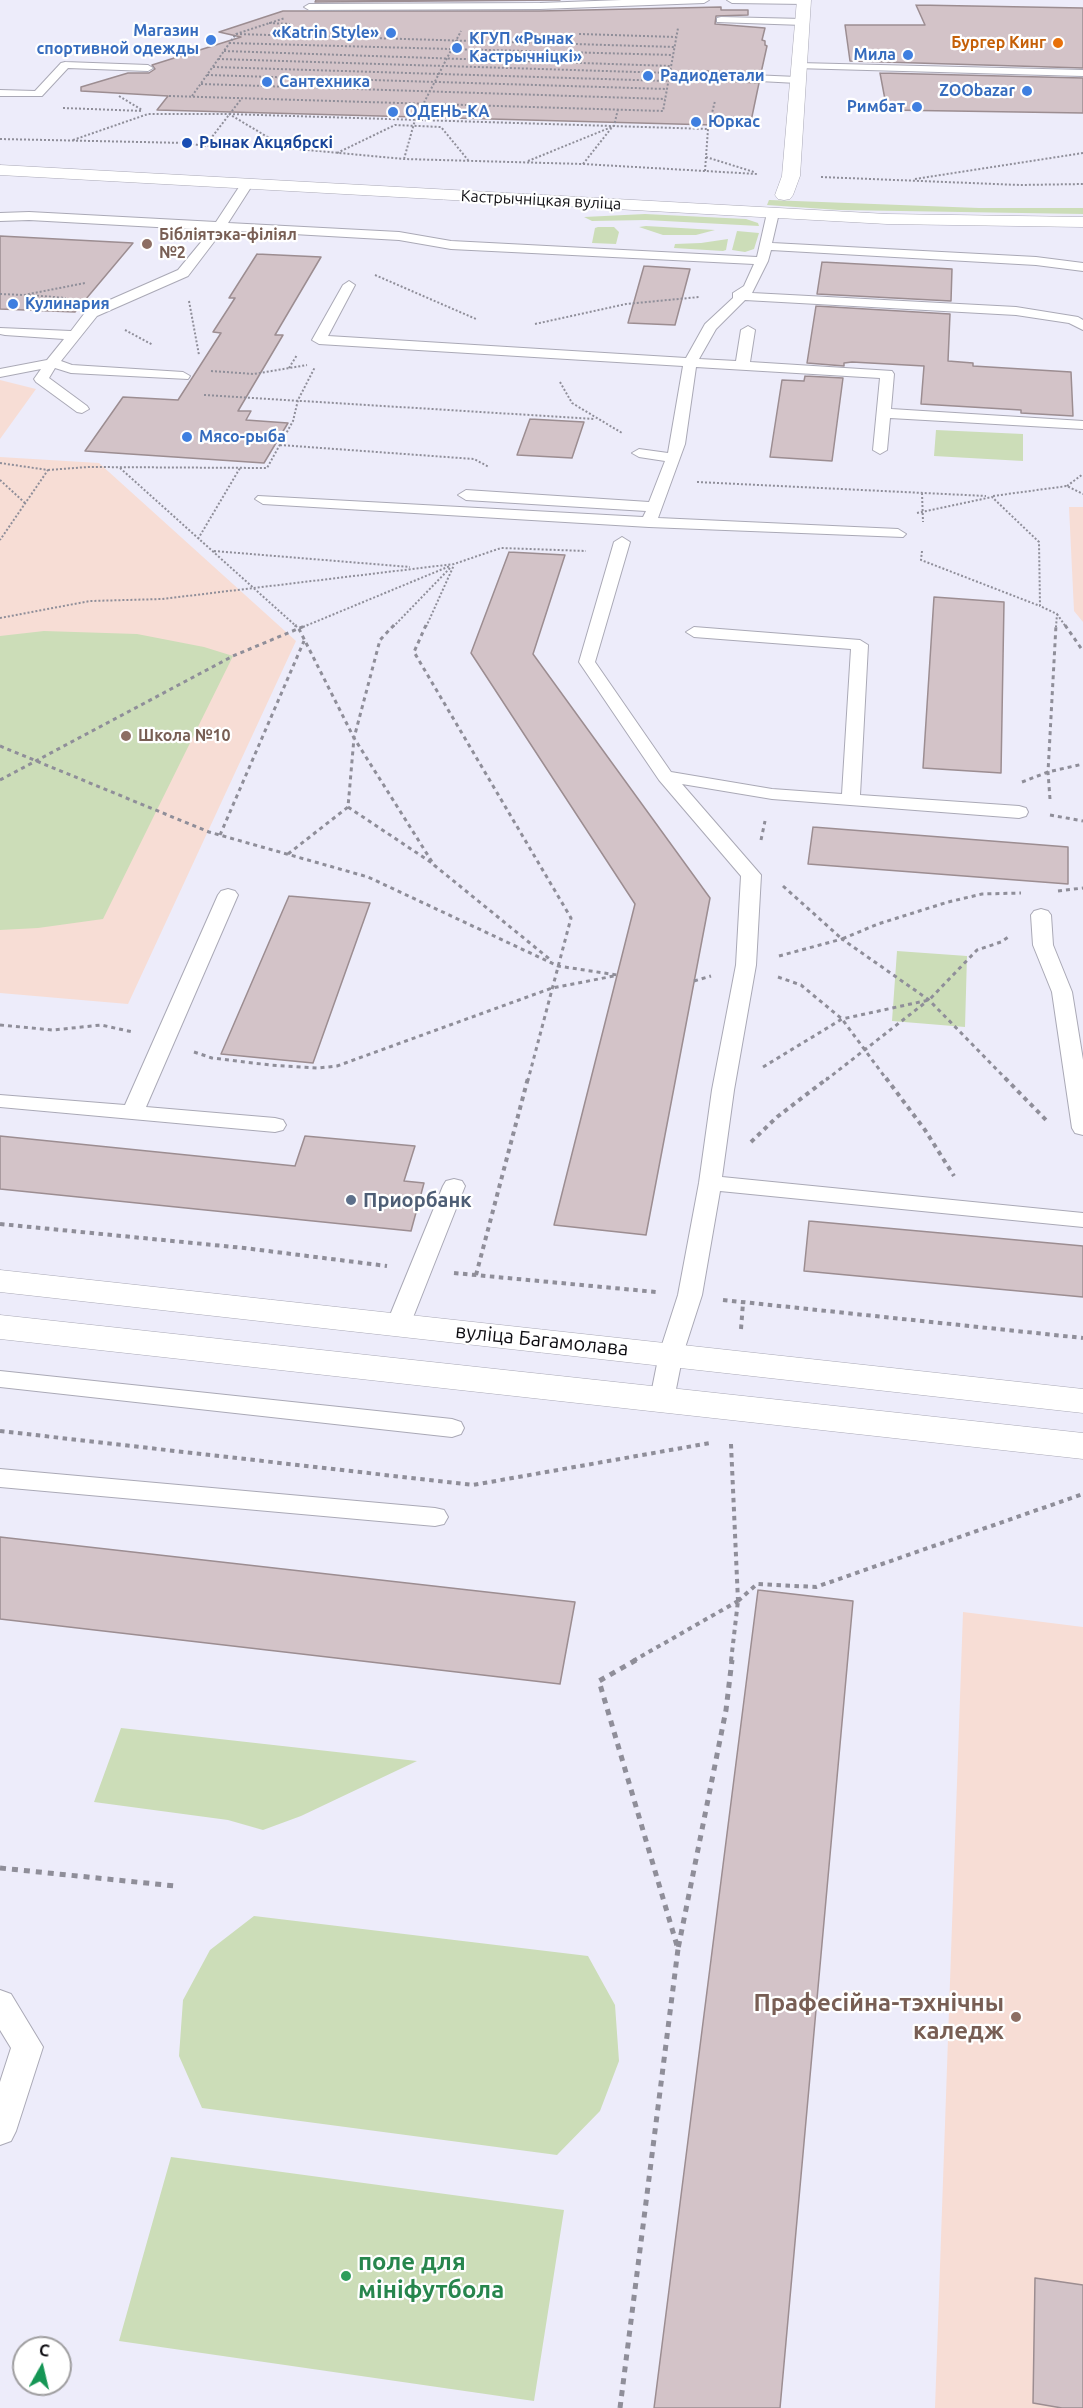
<!DOCTYPE html>
<html>
<head>
<meta charset="utf-8">
<style>
	body { margin:0 }
	#map { position:relative; width:1083px; height:2408px; overflow:hidden; background:#edecfa; font-family:Ubuntu,sans-serif }
	canvas { display:block }
	.north { position:absolute; left:12px; top:2336px; width:60px; height:60px; box-sizing:border-box; background:#fff; border:2px solid #9f9ea0; border-radius:50%; rotate:8deg; font-size:16px; font-weight:700; line-height:24px; text-align:center; color:#0e0d12 }
	.north::after { content:''; display:block; margin:auto; width:21px; height:27px; background:#159655; clip-path:polygon(50% 0,100% 100%,50% 72%,0 100%) }
</style>
</head>
<body>
<div id="map">
<canvas width="1083" height="2408"></canvas>
<div class="north">С</div>
</div>
<script>
const c = document.querySelector('canvas').getContext('2d');
c.lineJoin = 'round';
function fillPath(path, color) { c.fillStyle = color; c.fill(path, 'evenodd'); }
const toPath = rows => new Path2D(rows.map(r => 'M' + r).join(''));
function stroke(path, color, width, dash) { c.strokeStyle = color; c.lineWidth = width; c.lineCap = dash ? 'butt' : 'round'; c.setLineDash(dash || []); c.stroke(path); }
function label(font, color, halo, rows, align = 'center') {
  c.font = font + ' Ubuntu,sans-serif'; c.lineWidth = 4.5; c.setLineDash([]); c.textBaseline = 'middle'; c.strokeStyle = halo; c.fillStyle = color; for (const [text, x, y, turn = 0] of rows) {
    c.save(); c.translate(x, y); c.rotate((+turn || 0) * Math.PI / 180); c.textAlign = isNaN(turn) ? turn : align; if (halo) c.strokeText(text, 0, 0); c.fillText(text, 0, 0); c.restore();
  }
}
const education = toPath([
	[0,380,36,389,0,439],
	[0,457,99,463,296,641,128,1004,0,993],
	[1069,507,1083,507,1083,622,1074,611],
	[963,1612,1083,1627,1083,2408,935,2408]
]);
const green = toPath([
	[769,200,979,208,1083,208,1083,214,839,210,767,205],
	[645,214,746,219,758,223,759,226,646,220,592,221,584,217],
	[646,226,715,230,696,235,663,235,639,227],
	[598,227,614,227,619,232,616,244,592,243,595,228],
	[737,231,759,233,754,249,745,252,732,250],
	[728,239,726,250,723,251,674,248,675,244,701,243],
	[936,430,1023,434,1023,461,934,456],
	[44,631,137,634,204,647,233,656,103,919,38,928,0,930,0,636],
	[897,951,967,956,965,1027,892,1021],
	[121,1728,417,1761,301,1816,263,1830,228,1820,94,1802],
	[254,1916,588,1956,615,2005,619,2061,600,2111,557,2155,202,2108,179,2056,183,2000,210,1950],
	[171,2157,564,2210,534,2401,119,2341]
]);
const building = toPath([
	[316,0,560,0,315,2,316,0],
	[916,5,1083,8,1083,68,850,61,845,25,925,25,916,5],
	[721,7,721,10,748,10,748,15,716,16,715,24,765,28,762,40,765,41,765,45,767,46,761,73,707,71,701,74,703,80,759,83,750,126,157,110,168,96,81,91,81,87,128,73,149,73,155,69,152,65,241,37,219,32,283,11,540,11,721,7],
	[880,73,1083,78,1083,113,887,110,880,73],
	[0,236,133,243,75,312,0,309,0,236],
	[257,254,321,257,275,335,283,335,238,411,251,411,246,420,288,423,264,463,85,451,123,397,178,400,221,333,213,332,235,298,229,298,257,254],
	[822,262,952,269,951,301,817,294,822,262],
	[644,266,690,269,675,325,628,323,644,266],
	[816,306,950,314,948,361,973,363,973,366,1071,372,1073,416,1021,413,1021,410,921,404,924,366,852,362,844,363,844,366,807,363,816,306],
	[805,376,843,378,832,461,770,457,782,380,804,381,805,376],
	[530,419,584,422,572,458,517,455,530,419],
	[509,552,565,555,533,654,710,898,646,1235,554,1225,635,904,471,653,509,552],
	[934,597,1004,602,1001,773,923,768,934,597],
	[813,827,1068,847,1068,884,808,864,813,827],
	[289,896,370,903,313,1063,221,1054,289,896],
	[0,1136,295,1166,305,1136,415,1146,404,1181,424,1183,411,1231,0,1189,0,1136],
	[809,1221,1083,1246,1083,1297,804,1271,809,1221],
	[0,1537,575,1602,560,1684,0,1619,0,1537],
	[758,1590,853,1601,780,2408,654,2408,758,1590],
	[1035,2278,1083,2285,1083,2408,1062,2408,1033,2403,1035,2278]
]);
const pathFar3 = toPath([
	[269,23,290,24],
	[236,34,675,47],
	[579,34,676,37],
	[229,43,673,55],
	[224,51,671,66],
	[218,59,670,73],
	[213,67,668,81],
	[207,75,667,89],
	[201,84,665,99],
	[119,96,142,110],
	[169,96,663,111,678,28],
	[192,96,236,34,285,18],
	[63,108,143,111],
	[229,114,708,129],
	[0,139,187,143,204,146,286,148,404,159,583,164,757,174],
	[73,140,148,114,229,114,286,148],
	[205,146,242,98],
	[337,153,395,125,441,127,468,160],
	[706,157,754,172],
	[404,159,415,120,461,31],
	[528,161,614,126,618,109],
	[583,164,613,126],
	[705,171,708,129,715,101],
	[821,177,1020,185,1083,184],
	[915,179,1083,153],
	[375,275,476,319],
	[0,294,24,295,85,283],
	[29,295,66,298],
	[189,301,199,355],
	[535,324,626,304,699,297],
	[125,330,153,345],
	[289,368,297,355],
	[211,371,254,374,307,365],
	[560,382,572,403,622,433],
	[204,395,595,419],
	[280,445,474,459,489,467],
	[0,463,48,470,0,540],
	[120,468,297,627],
	[48,470,88,467,267,468,293,421,298,400,315,367],
	[0,480,25,503],
	[697,482,986,496],
	[1067,486,1083,474],
	[922,493,923,522],
	[993,496,1067,486,1083,494],
	[917,513,992,497,1039,542,1040,606,1057,614,1056,627],
	[198,539,240,468],
	[214,551,410,567],
	[922,551,921,560,1040,606],
	[1057,614,1066,627],
	[0,618,90,601,162,599,454,564,501,548,586,551],
	[303,627,450,566],
	[393,627,451,567],
	[426,627,454,565]
]);
const pathFar2 = toPath([
	[394,625,380,640,354,738,434,865,552,961],
	[426,625,414,652,571,918,528,1080],
	[1065,625,1083,651],
	[0,746,209,832,368,877,558,966,617,975],
	[0,780,233,656,307,625],
	[1022,782,1048,772,1083,764],
	[1050,799,1048,772,1056,625],
	[348,807,432,863],
	[1050,815,1083,821],
	[220,835,304,641],
	[761,840,765,821],
	[288,854,348,807,354,738,299,629,295,625],
	[783,886,842,939,878,924,948,902,982,894,1021,893],
	[1058,891,1083,888],
	[779,956,842,939,929,1000,1007,1080],
	[778,977,801,985,842,1019,887,1080],
	[694,981,711,976],
	[0,1025,53,1030,101,1025,133,1032],
	[194,1052,212,1058,270,1065,318,1068,337,1066,552,988,614,976],
	[763,1067,842,1019,929,1000,977,950,1001,942,1010,936],
	[826,1080,926,1002]
]);
const pathFar1 = toPath([
	[886,1078,925,1130,954,1176],
	[1005,1078,1047,1121],
	[751,1142,777,1117,828,1078],
	[0,1224,244,1248,387,1266],
	[454,1273,656,1292],
	[476,1275,528,1078],
	[723,1300,1083,1338],
	[741,1329,743,1303],
	[0,1431,473,1485,710,1443],
	[731,1444,738,1601],
	[738,1601,757,1584,816,1587,1083,1494],
	[633,1661,738,1601],
	[731,1661,738,1601]
]);
const path = toPath([
	[636,1660,599,1681,678,1949,726,1710,732,1660],
	[0,1868,175,1886],
	[620,2408,678,1949]
]);
const lane = toPath([
	[622,0,709,0,704,3,540,9,309,10,304,7,309,4,540,3,622,0],
	[727,0,809,0,810,1,805,4,732,3,727,0],
	[721,17,803,19,808,22,803,25,717,22,717,18,721,17],
	[65,62,148,65,153,68,148,71,68,68,42,96,0,96,0,90,35,91,61,63,65,62],
	[799,63,1083,70,1083,76,795,68,795,64,799,63],
	[707,73,797,77,802,80,797,83,703,78,703,74,707,73],
	[247,180,253,184,228,223,399,232,451,241,757,257,767,213,773,209,779,213,772,243,1036,257,1083,263,1083,271,1036,265,771,250,768,261,752,293,1016,307,1078,317,1083,320,1083,330,1069,323,1016,315,745,300,716,329,699,359,736,361,741,330,748,326,755,330,750,362,892,371,894,374,891,409,1083,421,1083,429,890,418,887,450,880,454,873,450,880,378,696,367,685,444,658,518,898,529,906,534,903,537,649,527,263,504,255,499,258,496,643,517,646,511,466,500,458,495,466,490,649,502,665,461,639,457,632,453,639,449,668,453,683,366,319,344,312,340,343,285,349,281,355,285,328,336,686,358,705,324,733,298,733,293,744,286,754,264,451,249,399,240,223,230,188,276,97,316,61,361,72,365,183,372,190,376,188,379,71,373,55,368,49,378,87,406,89,409,82,413,77,412,36,382,34,379,41,369,0,377,0,369,47,360,64,339,5,335,0,334,0,328,71,331,87,310,178,270,211,230,29,220,0,221,0,213,29,212,216,222,243,181,247,180],
	[622,537,630,542,595,662,671,772,772,789,842,794,851,649,694,637,686,632,694,627,860,640,868,645,860,795,1019,806,1026,808,1028,812,1026,816,1019,818,772,799,682,784,761,875,756,965,734,1090,722,1177,1083,1213,1083,1227,720,1191,702,1295,683,1354,674,1399,671,1405,662,1407,653,1405,650,1399,659,1354,678,1295,699,1183,712,1090,736,965,741,876,659,780,579,662,614,542,622,537],
	[228,889,235,891,238,895,146,1107,275,1118,283,1120,286,1125,283,1130,275,1132,0,1107,0,1095,125,1105,218,895,221,891,228,889],
	[1041,909,1048,911,1051,915,1053,945,1072,992,1083,1060,1083,1135,1075,1133,1072,1128,1052,992,1033,945,1031,915,1034,911,1041,909],
	[454,1179,462,1181,465,1186,410,1325,406,1331,398,1333,390,1331,386,1325,443,1186,446,1181,454,1179],
	[0,1371,452,1419,461,1422,464,1428,461,1434,452,1437,0,1387,0,1371],
	[0,1469,435,1508,444,1510,448,1517,444,1524,435,1526,0,1487,0,1469],
	[0,1990,11,1994,43,2047,16,2131,11,2141,0,2145,0,2082,11,2048,0,2030,0,1990]
]);
const street = toPath([
	[797,0,811,0,800,176,793,195,790,199,784,200,778,199,775,195,782,176,797,0]
]);
const secondary = toPath([
	[0,165,887,214,1083,217,1083,227,887,224,0,175,0,165],
	[0,1270,1083,1389,1083,1413,0,1292,0,1270],
	[0,1315,1083,1433,1083,1459,0,1339,0,1315]
]);
const markers = [
	[391,33,6,"#3f7fe0"],
	[211,40,6,"#3f7fe0"],
	[1058,43,6,"#e8710a"],
	[457,48,6,"#3f7fe0"],
	[908,55,6,"#3f7fe0"],
	[648,76,6,"#3f7fe0"],
	[267,82,6,"#3f7fe0"],
	[1027,91,6,"#3f7fe0"],
	[917,107,6,"#3f7fe0"],
	[393,112,6,"#3f7fe0"],
	[696,122,6,"#3f7fe0"],
	[187,143,6,"#1a4fb4"],
	[147,244,6,"#8d6e63"],
	[13,304,6,"#3f7fe0"],
	[187,437,6,"#3f7fe0"],
	[126,736,6,"#8d6e63"],
	[351,1200,6,"#5c6f8a"],
	[1016,2017,6,"#8d6e63"],
	[346,2276,6,"#2e9e5b"]
];
const farShopnames = [
	["Магазин",199,31,"right"],
	["спортивной одежды",199,49,"right"],
	["«Katrin Style»",379,33,"right"],
	["КГУП «Рынак",469,39],
	["Кастрычніцкі»",469,57],
	["Мила",896,55,"right"],
	["Радиодетали",660,76],
	["Сантехника",279,82],
	["ZOObazar",1015,91,"right"],
	["Римбат",905,107,"right"],
	["ОДЕНЬ-КА",405,112],
	["Юркас",708,122],
	["Кулинария",25,304],
	["Мясо-рыба",199,437]
];
const farFoodnames = [
	["Бургер Кинг",1046,43]
];
const farTransitnames = [
	["Рынак Акцябрскі",199,143]
];
const farStreetnames = [
	["Кастрычніцкая вуліца",541,200,3]
];
const farEducationnames = [
	["Бібліятэка-філіял",159,235],
	["№2",159,253],
	["Школа №10",138,736]
];
const serviceNames = [
	["Приорбанк",363,1200]
];
const streetNames = [
	["вуліца Багамолава",542,1340,6]
];
const nearEducationnames = [
	["Прафесійна-тэхнічны",1004,2003],
	["каледж",1004,2031]
];
const nearLeisurenames = [
	["поле для",358,2262],
	["мініфутбола",358,2290]
];
fillPath(education, '#f7ddd5');
fillPath(green, '#ccddb8');
fillPath(building, '#d3c3c8');
stroke(building, '#9c8d91', 1.5);
stroke(lane, '#aaa9b6', 2);
stroke(street, '#aaa9b6', 1);
stroke(secondary, '#aaa9b6', 1);
stroke(pathFar3, '#8f8e99', 2, [2, 2]);
stroke(pathFar2, '#8f8e99', 3, [4, 4]);
stroke(pathFar1, '#8f8e99', 4, [4.5, 4.5]);
stroke(path, '#8f8e99', 5, [6, 6]);
fillPath(lane, '#fff');
fillPath(street, '#fff');
fillPath(secondary, '#fff');
for (const [x, y, r, color] of markers) { const dot = new Path2D(); dot.arc(x, y, r, 0, 2 * Math.PI); c.fillStyle = color; c.fill(dot); stroke(dot, '#fff', 2); }
label('bold 16px', '#366cbe', '#fff', farShopnames, 'left');
label('bold 16px', '#c56008', '#fff', farFoodnames, 'right');
label('bold 16px', '#164399', '#fff', farTransitnames, 'left');
label('16px', '#0e0d12', '#fff', farStreetnames);
label('bold 16px', '#785e54', '#fff', farEducationnames, 'left');
label('bold 20px', '#4e5e75', '#fff', serviceNames, 'left');
label('20px', '#0e0d12', '#fff', streetNames);
label('bold 24px', '#785e54', '#fff', nearEducationnames, 'right');
label('bold 24px', '#27864d', '#fff', nearLeisurenames, 'left');
</script>
</body>
</html>
